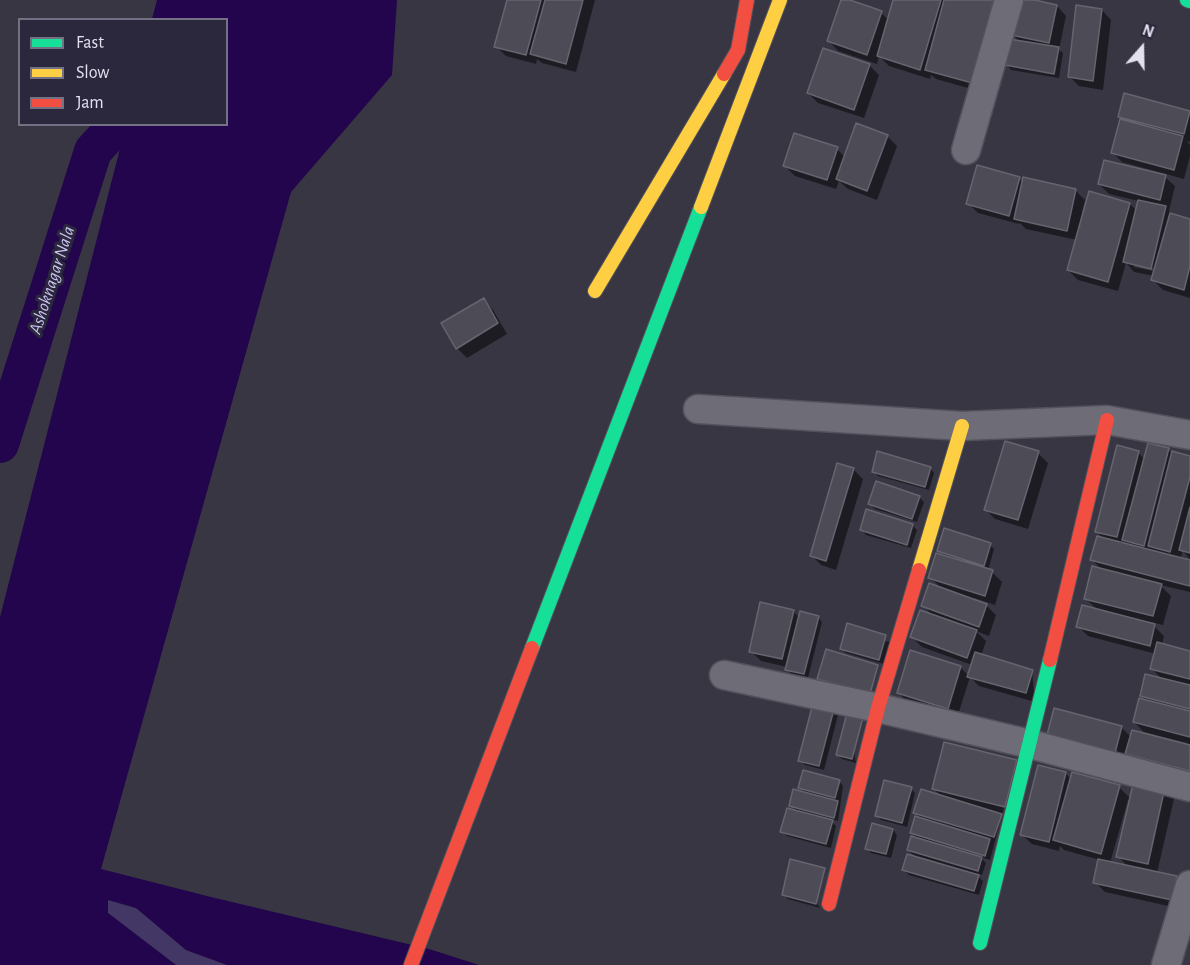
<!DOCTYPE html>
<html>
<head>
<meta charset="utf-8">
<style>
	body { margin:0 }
	#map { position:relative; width:1190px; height:965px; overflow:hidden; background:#383642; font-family:"Alegreya Sans",sans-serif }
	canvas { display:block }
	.legend { position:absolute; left:18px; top:18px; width:210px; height:108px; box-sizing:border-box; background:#2b273d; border:2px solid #757184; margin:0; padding:8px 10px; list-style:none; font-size:18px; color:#e3e1ef }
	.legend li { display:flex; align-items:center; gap:12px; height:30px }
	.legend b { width:30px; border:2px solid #757184 }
	.north { position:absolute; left:1112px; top:18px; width:60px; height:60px; -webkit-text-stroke:4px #2b273d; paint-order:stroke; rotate:20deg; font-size:16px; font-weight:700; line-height:24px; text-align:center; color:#e3e1ef }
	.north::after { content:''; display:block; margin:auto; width:21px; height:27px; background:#e3e1ef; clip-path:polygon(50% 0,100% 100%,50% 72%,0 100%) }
</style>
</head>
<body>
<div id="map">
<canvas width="1190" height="965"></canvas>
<ul class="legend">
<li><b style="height:8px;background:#16e098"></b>Fast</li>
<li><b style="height:8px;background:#ffcf43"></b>Slow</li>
<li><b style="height:8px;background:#f24e42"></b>Jam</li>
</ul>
<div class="north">N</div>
</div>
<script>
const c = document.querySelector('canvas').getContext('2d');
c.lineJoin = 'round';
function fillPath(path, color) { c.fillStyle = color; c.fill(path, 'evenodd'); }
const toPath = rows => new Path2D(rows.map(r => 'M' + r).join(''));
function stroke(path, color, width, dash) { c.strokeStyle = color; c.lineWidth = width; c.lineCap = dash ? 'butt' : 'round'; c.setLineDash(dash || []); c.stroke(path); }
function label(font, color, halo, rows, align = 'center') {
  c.font = font + ' "Alegreya Sans",sans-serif'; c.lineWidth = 6; c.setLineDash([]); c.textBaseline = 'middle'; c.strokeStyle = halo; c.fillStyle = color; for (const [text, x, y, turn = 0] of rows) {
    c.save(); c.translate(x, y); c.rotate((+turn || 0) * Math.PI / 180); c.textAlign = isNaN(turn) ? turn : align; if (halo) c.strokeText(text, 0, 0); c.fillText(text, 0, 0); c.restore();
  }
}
const green = toPath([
	[108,900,136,908,186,950,227,965,176,965,108,913]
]);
const water = toPath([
	[157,0,397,0,392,75,291,192,101,869,211,897,429,949,479,965,227,965,186,950,136,908,108,900,108,913,176,965,0,965,0,617,126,125,226,124,226,20,152,19]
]);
const shadow = toPath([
	[508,0,595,0,576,72,542,63,537,59,536,64,506,56,496,46],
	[843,0,881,13,889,20,895,0,1012,0,986,93,936,79,931,75,930,79,889,66,879,56,877,64,838,51,829,41],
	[1028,0,1057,6,1066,16,1059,50,1063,53,1059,78,1011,70,1007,65,1021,43,1012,34],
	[1102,10,1111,20,1103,90,1079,86,1069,76],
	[869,65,879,75,864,118,818,103,808,93],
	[1189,112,1190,113,1190,142,1187,141,1190,145,1190,156,1184,179,1122,162,1112,152,1126,122,1120,116],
	[887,136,897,146,877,200,848,189,839,181,836,189,795,176,785,166,837,149,846,158],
	[1165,177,1175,186,1169,211,1174,216,1190,220,1190,298,1163,290,1153,280,1154,276,1134,272,1126,263,1118,291,1078,280,1068,270,1077,240,1026,229,1020,223,1019,224,978,213,968,203,1019,179,1024,183,1075,190,1085,200,1082,213,1084,214,1130,204,1137,211,1139,201,1109,194,1099,184],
	[1134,264,1159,269,1158,272,1134,267],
	[483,300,493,310,507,334,467,358,457,348],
	[1168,450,1173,454,1190,458,1190,559,1183,551,1180,559,1190,562,1190,592,1160,585,1171,596,1163,625,1150,622,1164,636,1162,645,1190,652,1190,777,1137,763,1127,753,1125,762,1058,744,1121,727,1131,737,1187,746,1187,743,1144,732,1134,722,1147,701,1141,696,1163,680,1152,669,1156,654,1088,636,1078,626,1099,611,1085,598,1102,570,1092,560,1105,540,1096,531,1138,452,1145,460],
	[1038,453,1048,463,1028,529,995,519,985,509],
	[930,468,934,473,929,490,878,476,873,471],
	[853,469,863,479,836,570,821,565,811,555],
	[919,497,924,502,917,522,875,509,870,504],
	[912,525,917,530,911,548,866,535,862,530],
	[990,545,994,549,988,571,992,572,1002,582,995,605,974,598,973,601,986,605,996,615,989,636,976,631,986,641,981,656,1032,671,1035,702,979,686,970,677,957,718,908,703,899,693,960,667,969,676,972,665,922,647,912,637,933,616,923,605,942,589,930,577,946,557,939,550],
	[793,611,800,618,818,617,822,622,808,678,791,674,787,669,787,667,761,661,751,651],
	[890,641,884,664,846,653,841,648],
	[833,710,838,715,824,770,805,765,800,761],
	[848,715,856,763,842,759,838,755],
	[1016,762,990,860,980,857,986,863,982,875,975,873,983,881,979,895,909,875,904,870,917,858,908,850,919,840,912,833,922,820,915,812,942,797,934,789],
	[1065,773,1071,779,1119,787,1131,799,1165,789,1174,799,1157,873,1176,877,1186,887,1182,909,1105,892,1095,882,1100,860,1064,850,1060,846,1059,851,1032,844,1022,835],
	[1128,800,1131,800,1118,856,1128,867,1110,863],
	[839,781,843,786,838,821,829,819,836,826,831,848,787,836,782,831,798,813,791,805,806,794,800,788],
	[911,789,915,793,907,827,881,820,876,815],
	[893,830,897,835,891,858,871,853,867,849],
	[791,861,820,908,788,899,783,894]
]);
const canal = toPath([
	[0,444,93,151,118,124]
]);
const building = toPath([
	[507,0,541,0,526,55,494,47,507,0],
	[545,0,583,0,566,64,530,54,545,0],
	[841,0,850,0,882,11,867,55,827,41,841,0],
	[893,0,941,0,920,70,877,56,893,0],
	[944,0,1000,0,976,84,925,70,944,0],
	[1018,0,1035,0,1057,5,1049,43,1011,35,1018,0],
	[1076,5,1102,9,1093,81,1068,77,1076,5],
	[1009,39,1059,47,1054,74,1005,65,1009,39],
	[823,48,870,64,854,110,807,93,823,48],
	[1124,93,1190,111,1184,134,1118,117,1124,93],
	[1120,119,1183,136,1174,170,1111,153,1120,119],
	[856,123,888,135,867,191,836,179,856,123],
	[794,133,838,147,827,180,783,166,794,133],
	[1104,160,1166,175,1160,200,1098,184,1104,160],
	[977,165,1020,177,1009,216,966,204,977,165],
	[1023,177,1076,189,1067,231,1014,219,1023,177],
	[1089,191,1130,203,1108,282,1067,270,1089,191],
	[1138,200,1166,206,1151,269,1123,262,1138,200],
	[1170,213,1190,219,1190,266,1184,290,1151,280,1170,213],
	[484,298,498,323,456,349,441,323,484,298],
	[1005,441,1039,451,1018,520,984,510,1005,441],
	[1148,443,1169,448,1144,546,1122,540,1148,443],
	[1117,445,1139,451,1117,537,1095,532,1117,445],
	[877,451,931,467,925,487,872,472,877,451],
	[1172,451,1190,456,1190,477,1170,552,1148,546,1172,451],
	[837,463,854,468,826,561,810,556,837,463],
	[876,481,920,496,912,519,868,504,876,481],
	[1190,507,1190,553,1179,550,1190,507],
	[866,509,913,524,907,545,860,530,866,509],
	[944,528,991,543,984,566,937,551,944,528],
	[1097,536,1190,560,1190,586,1090,560,1097,536],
	[936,553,993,570,985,596,928,578,936,553],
	[1092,566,1162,584,1153,616,1084,599,1092,566],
	[929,583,987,604,979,627,921,606,929,583],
	[760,602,794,610,782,659,749,652,760,602],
	[1082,605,1155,624,1150,646,1076,627,1082,605],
	[920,610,977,630,967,658,910,637,920,610],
	[800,611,819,616,804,674,785,670,800,611],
	[847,623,886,635,879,660,840,649,847,623],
	[1157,642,1190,651,1190,679,1150,669,1157,642],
	[826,649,878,665,870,694,817,679,826,649],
	[910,650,961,666,948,709,897,693,910,650],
	[975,652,1033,670,1026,693,967,677,975,652],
	[1145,674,1190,685,1190,709,1140,696,1145,674],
	[1139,698,1190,711,1190,737,1133,722,1139,698],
	[813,703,834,709,819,766,798,761,813,703],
	[1054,708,1122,726,1115,753,1047,735,1054,708],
	[847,713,863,717,852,759,836,755,847,713],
	[1132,730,1190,745,1190,771,1125,754,1132,730],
	[944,742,1017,760,1005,807,932,789,944,742],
	[1038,765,1066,772,1049,842,1020,835,1038,765],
	[803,770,840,780,835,798,798,788,803,770],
	[1072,772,1120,785,1101,854,1053,840,1072,772],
	[884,780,912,787,902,823,875,816,884,780],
	[1134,780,1165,787,1148,864,1116,857,1134,780],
	[793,789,838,801,834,818,789,806,793,789],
	[921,789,1002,814,994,837,913,813,921,789],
	[787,808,833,820,826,844,780,832,787,808],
	[915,816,990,839,985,856,910,833,915,816],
	[872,823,893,829,886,854,865,849,872,823],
	[911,836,982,857,978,871,907,850,911,836],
	[907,854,979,875,974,891,902,870,907,854],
	[790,859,825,868,816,904,782,895,790,859],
	[1098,859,1177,876,1172,900,1093,883,1098,859]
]);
const street = toPath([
	[966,150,1009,0],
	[698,409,962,426,1107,420,1190,435],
	[724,675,878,708,1030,744,1190,787],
	[1166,965,1190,885]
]);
const fast = toPath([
	[1187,0,1190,1],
	[532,648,701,207],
	[980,943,1050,660]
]);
const slow = toPath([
	[701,207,780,0],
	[595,291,724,74],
	[919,570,962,426]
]);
const jam = toPath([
	[724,74,738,50,747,0],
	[1050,660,1107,420],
	[829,904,878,708,919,570],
	[411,965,532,648]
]);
const waterNames = [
	["Ashoknagar Nala",52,280,-72]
];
fillPath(green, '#423765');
fillPath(water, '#22054c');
fillPath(shadow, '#0007');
stroke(canal, '#22054c', 38);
fillPath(building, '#4d4b56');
stroke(building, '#66646f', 1.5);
stroke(street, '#53525c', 31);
stroke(fast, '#53525c', 16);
stroke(slow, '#53525c', 16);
stroke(jam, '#53525c', 16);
stroke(street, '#6e6c76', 28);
stroke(fast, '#16e098', 14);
stroke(slow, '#ffcf43', 14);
stroke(jam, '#f24e42', 14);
label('italic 18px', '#cbc4f0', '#2b273d', waterNames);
</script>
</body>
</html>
